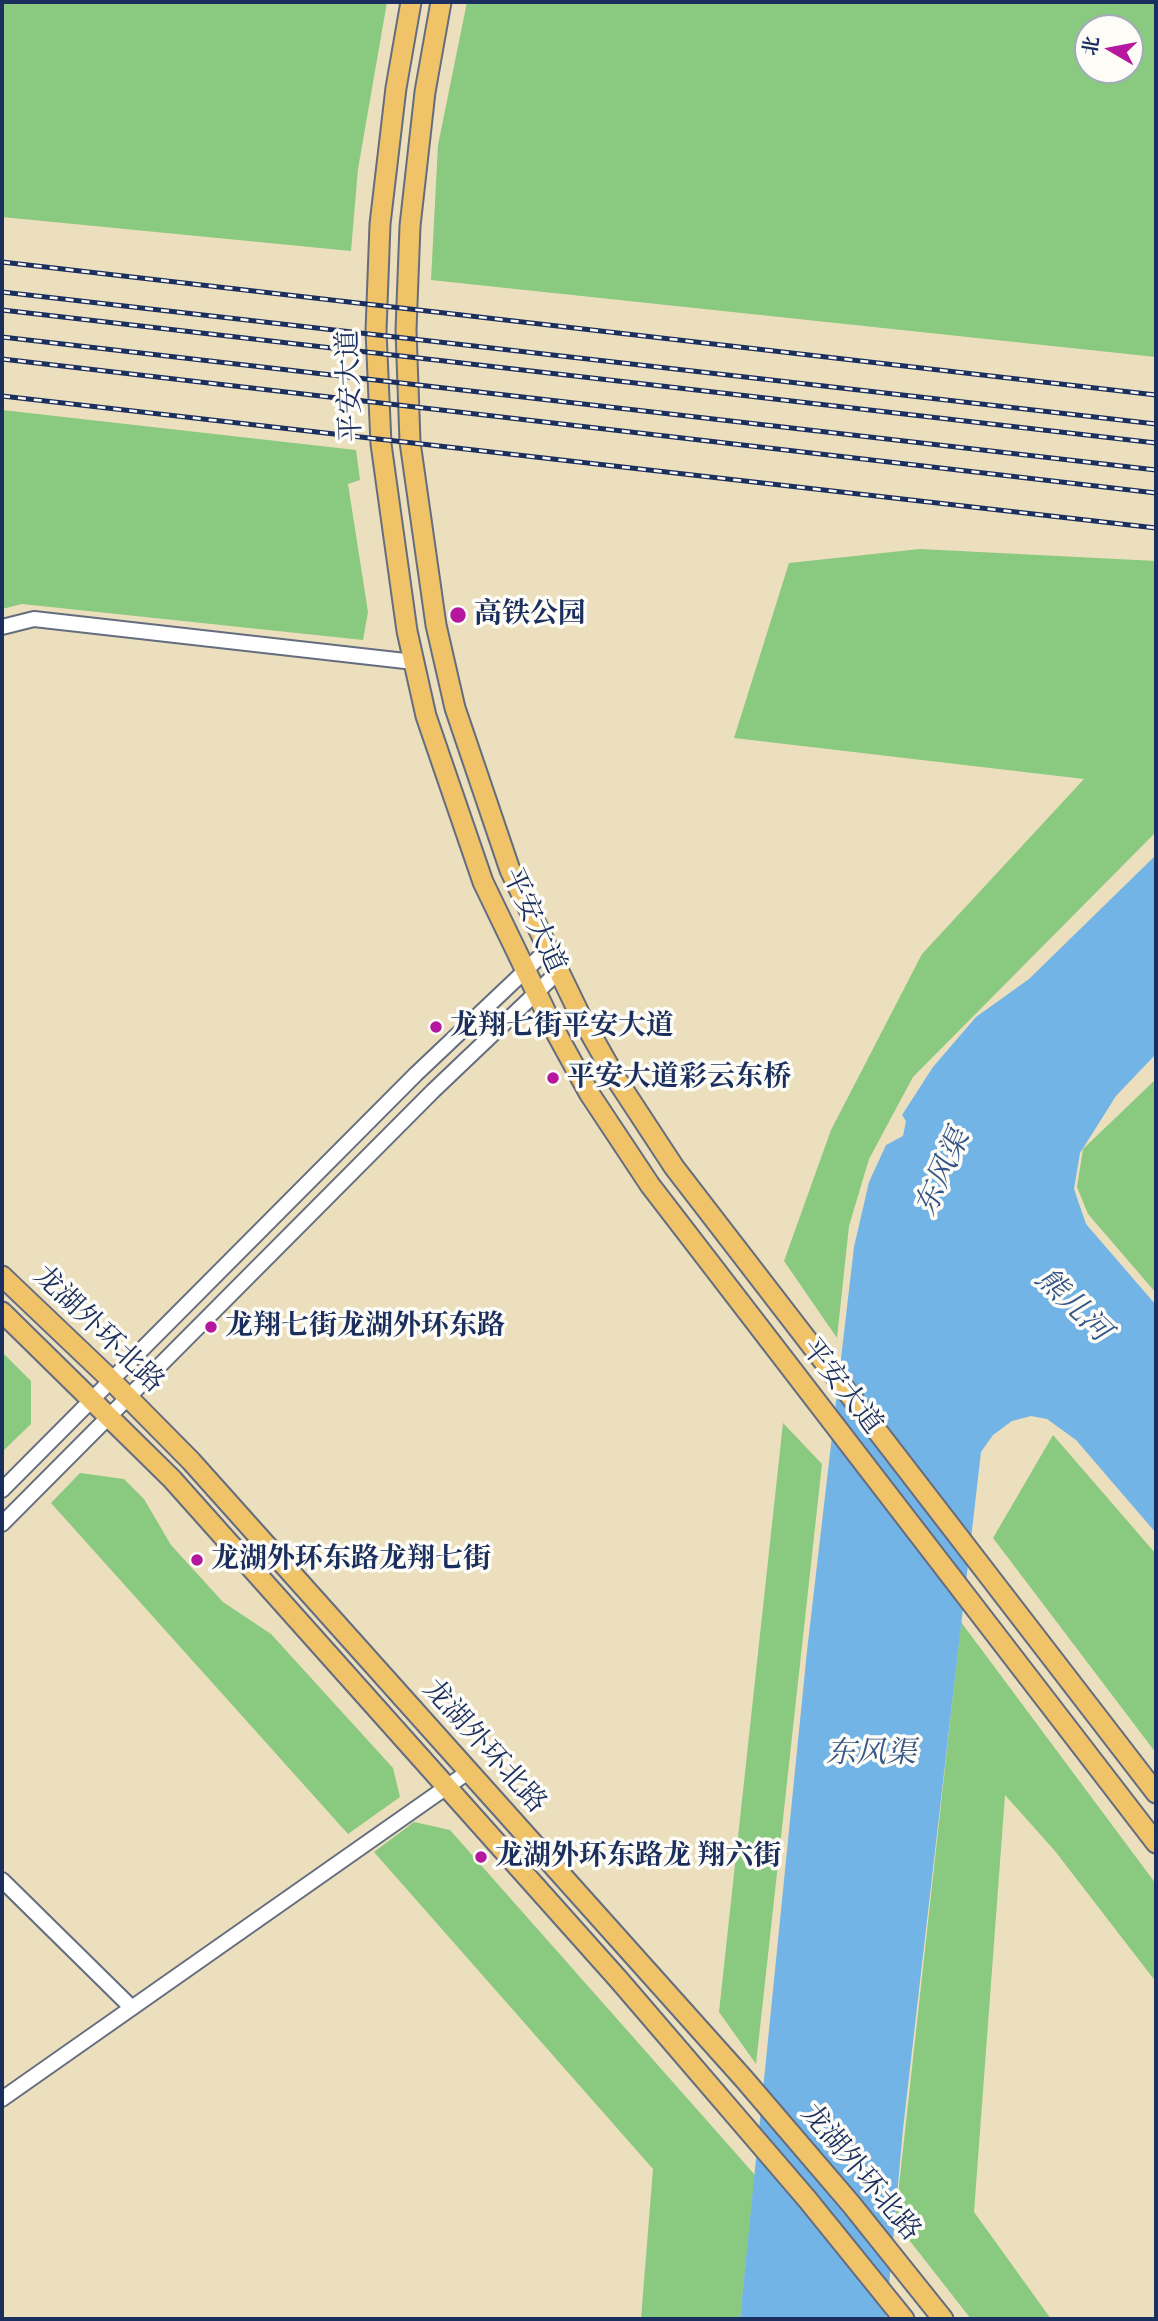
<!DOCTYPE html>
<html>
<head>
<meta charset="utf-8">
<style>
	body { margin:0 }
	#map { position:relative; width:1158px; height:2321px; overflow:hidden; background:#ecdfbd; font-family:"Gentium Book Plus","Noto Serif SC",serif }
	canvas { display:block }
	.frame { position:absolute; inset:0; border:4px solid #1b2f5e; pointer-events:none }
	.north { position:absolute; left:1074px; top:14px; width:70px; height:70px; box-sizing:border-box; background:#fdfcf7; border:2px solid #a3aaba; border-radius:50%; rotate:280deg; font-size:19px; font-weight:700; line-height:28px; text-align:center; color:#1b2f5e }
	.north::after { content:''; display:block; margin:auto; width:24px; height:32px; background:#b5179e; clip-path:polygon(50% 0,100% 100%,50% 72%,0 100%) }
</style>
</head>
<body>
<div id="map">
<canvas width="1158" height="2321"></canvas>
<div class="frame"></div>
<div class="north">北</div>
</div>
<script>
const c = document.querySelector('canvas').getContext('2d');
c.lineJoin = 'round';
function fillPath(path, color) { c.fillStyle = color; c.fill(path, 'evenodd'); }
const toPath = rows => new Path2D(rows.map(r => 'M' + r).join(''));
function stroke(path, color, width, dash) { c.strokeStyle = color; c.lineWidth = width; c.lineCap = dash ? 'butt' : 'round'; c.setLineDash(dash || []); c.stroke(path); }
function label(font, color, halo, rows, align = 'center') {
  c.font = font + ' "Gentium Book Plus","Noto Serif SC",serif'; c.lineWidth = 7; c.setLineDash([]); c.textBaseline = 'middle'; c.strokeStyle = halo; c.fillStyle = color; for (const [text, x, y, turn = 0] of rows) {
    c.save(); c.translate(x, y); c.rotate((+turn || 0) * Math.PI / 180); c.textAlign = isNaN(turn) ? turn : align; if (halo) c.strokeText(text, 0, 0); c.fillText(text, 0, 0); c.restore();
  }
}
const green = toPath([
	[2,2,387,2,358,169,351,251,2,217],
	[467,2,1156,2,1156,357,431,280,438,145],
	[1130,28,1130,70,1088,70,1088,28],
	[2,410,356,450,360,480,348,484,368,612,363,640,22,604,2,609],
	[920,549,1156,561,1156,832,913,1077,869,1159,849,1226,837,1338,784,1261,831,1130,922,954,1084,779,734,738,789,563],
	[1156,1079,1156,1293,1088,1214,1077,1187,1083,1149],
	[2,1352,31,1381,31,1424,2,1452],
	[783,1423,822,1464,756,2064,719,2012],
	[1053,1435,1156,1554,1156,1753,993,1538],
	[80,1473,124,1479,144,1499,171,1545,223,1602,271,1634,393,1768,400,1797,348,1834,51,1503],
	[961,1622,1156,1884,1156,1982,1055,1851,1005,1795,974,2212,1051,2319,971,2319,895,2222],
	[414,1822,450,1830,755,2175,740,2319,641,2319,653,2169,374,1852]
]);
const water = toPath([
	[1156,855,1156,1054,1116,1096,1080,1153,1074,1189,1086,1224,1156,1305,1156,1533,1076,1440,1047,1419,1031,1416,1012,1421,993,1435,981,1452,903,2129,886,2319,740,2319,807,1651,854,1247,869,1182,886,1145,903,1136,906,1121,902,1115,933,1067,976,1017,1029,979]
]);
const minor = toPath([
	[2,627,34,619,414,662],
	[2,1490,416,1074,547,950],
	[2,1524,433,1091,558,972],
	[2,1880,132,2008],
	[2,2099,468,1772]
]);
const major = toPath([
	[411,2,396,88,380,224,376,331,381,444,407,631,426,716,483,882,554,1029,589,1093,650,1185,1156,1843],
	[441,2,425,92,410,226,406,330,410,442,436,625,455,708,510,870,580,1015,615,1077,674,1167,1156,1793],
	[2,1276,105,1374,191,1461,744,2079,851,2204,943,2319],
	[2,1312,172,1479,619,1980,807,2199,904,2319]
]);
const rail = toPath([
	[2,262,1156,395],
	[2,292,1156,424],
	[2,310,1156,443],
	[2,337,1156,470],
	[2,359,1156,493],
	[2,396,1156,528]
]);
const markers = [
	[458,615,9,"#b5179e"],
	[436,1027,7,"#b5179e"],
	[553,1078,7,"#b5179e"],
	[211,1327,7,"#b5179e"],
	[197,1560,7,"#b5179e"],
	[481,1857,7,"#b5179e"]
];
const streetNames = [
	["平安大道",351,386,-92],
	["平安大道",533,921,65],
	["龙湖外环北路",98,1330,44],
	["平安大道",841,1387,52],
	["龙湖外环北路",484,1747,48],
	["龙湖外环北路",860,2173,50]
];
const poiNames = [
	["高铁公园",474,615],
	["龙翔七街平安大道",450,1027],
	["平安大道彩云东桥",567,1078],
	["龙翔七街龙湖外环东路",225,1327],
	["龙湖外环东路龙翔七街",211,1560],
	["龙湖外环东路龙 翔六街",495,1857]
];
const waterNames = [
	["东风渠",944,1173,-66],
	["熊儿河",1072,1306,44],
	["东风渠",871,1754]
];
fillPath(green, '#8ac980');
fillPath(water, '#73b4e7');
stroke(minor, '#646d7f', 18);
stroke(major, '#646d7f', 23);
stroke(minor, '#fff', 14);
stroke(major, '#f0c369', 19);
stroke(rail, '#1b2f5e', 5);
stroke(rail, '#fdfcf7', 2.5, [8]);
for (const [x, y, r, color] of markers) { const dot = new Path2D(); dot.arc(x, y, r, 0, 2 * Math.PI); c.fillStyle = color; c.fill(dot); stroke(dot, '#fdfcf7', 2.5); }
label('28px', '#1b2f5e', '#fdfcf7', streetNames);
label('bold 28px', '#1b2f5e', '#fdfcf7', poiNames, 'left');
label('italic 30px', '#355787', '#fdfcf7', waterNames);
</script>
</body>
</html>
